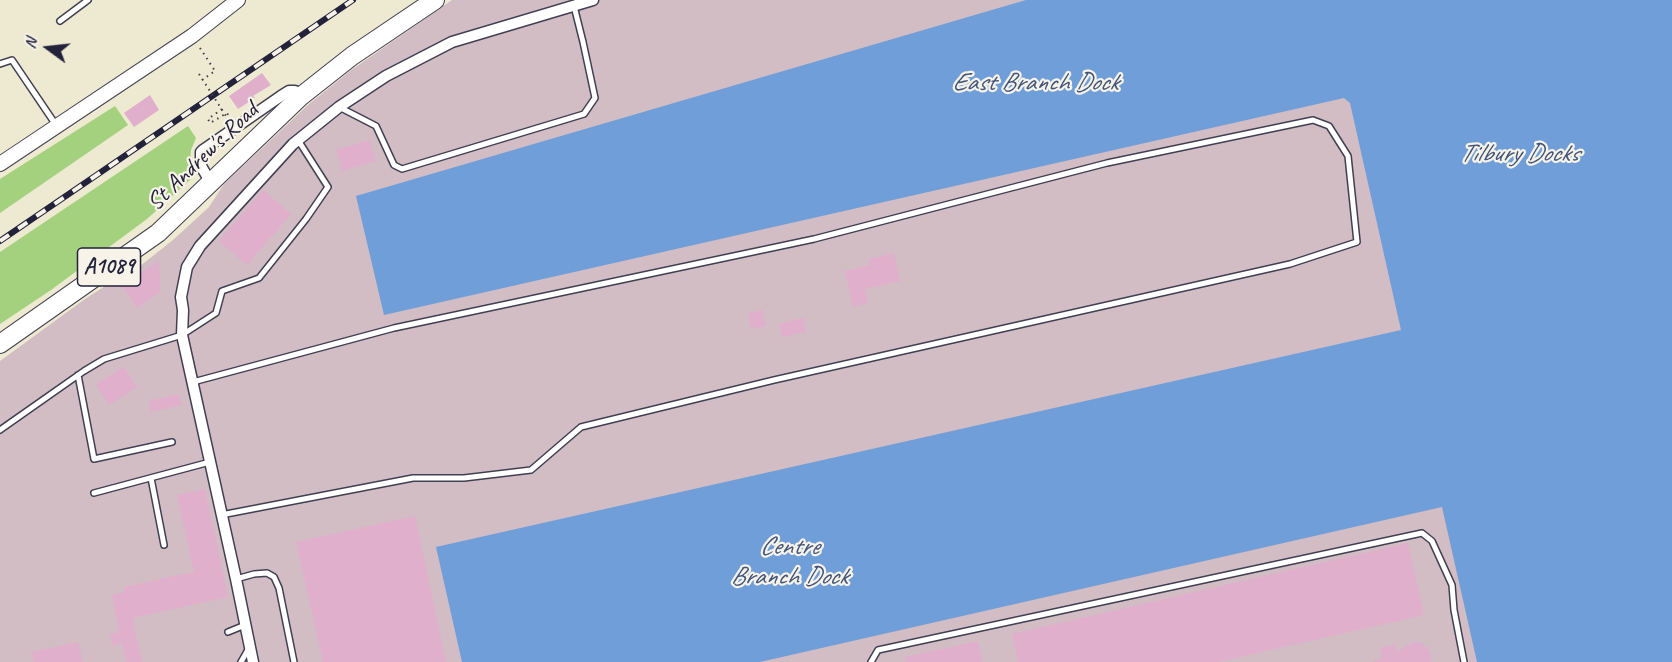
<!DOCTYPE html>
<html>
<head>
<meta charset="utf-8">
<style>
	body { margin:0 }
	#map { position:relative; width:1672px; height:662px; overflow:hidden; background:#eee9d1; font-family:Caveat,sans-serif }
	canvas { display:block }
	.north { position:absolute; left:18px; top:18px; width:60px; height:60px; -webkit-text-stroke:4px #f7f3e8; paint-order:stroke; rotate:285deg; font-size:16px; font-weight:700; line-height:24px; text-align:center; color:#22223b }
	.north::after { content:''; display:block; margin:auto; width:21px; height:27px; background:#22223b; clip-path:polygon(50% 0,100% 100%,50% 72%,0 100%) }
</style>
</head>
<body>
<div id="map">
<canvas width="1672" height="662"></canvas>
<div class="north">N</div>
</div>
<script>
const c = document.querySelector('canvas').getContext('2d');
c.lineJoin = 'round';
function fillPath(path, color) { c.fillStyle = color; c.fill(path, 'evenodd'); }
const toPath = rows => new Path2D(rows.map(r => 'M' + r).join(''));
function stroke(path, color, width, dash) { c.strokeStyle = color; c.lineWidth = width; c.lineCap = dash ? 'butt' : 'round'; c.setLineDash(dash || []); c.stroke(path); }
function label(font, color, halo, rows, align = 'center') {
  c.font = font + ' Caveat,sans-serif'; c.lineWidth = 4.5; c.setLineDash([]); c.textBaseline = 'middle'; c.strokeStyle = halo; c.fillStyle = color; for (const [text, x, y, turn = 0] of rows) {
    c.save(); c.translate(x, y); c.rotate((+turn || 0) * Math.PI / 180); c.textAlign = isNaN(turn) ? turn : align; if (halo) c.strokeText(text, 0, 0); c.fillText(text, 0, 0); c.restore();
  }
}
const industrial = toPath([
	[452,0,1672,0,1672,662,0,662,0,361,85,299,124,274,135,270,173,240,209,207,224,184,309,104,350,71]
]);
const green = toPath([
	[115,106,128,125,0,213,0,179],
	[188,126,196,138,191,150,190,163,191,179,147,219,51,290,0,324,0,252]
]);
const water = toPath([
	[1026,0,1672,0,1672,662,1477,662,1442,507,760,662,462,662,436,547,1401,330,1350,103,1344,98,384,315,356,196]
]);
const building = toPath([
	[262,73,271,85,253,96,255,98,238,109,229,96],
	[150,95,159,110,134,127,124,113],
	[369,140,376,161,342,171,336,150],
	[263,190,291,214,247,265,219,241],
	[894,253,900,281,865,289,868,303,853,307,845,271,870,265,869,259],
	[159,261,160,292,137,308,122,286],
	[762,310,766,326,751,329,748,313],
	[803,318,806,332,782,337,779,324],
	[124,367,137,387,109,405,96,384],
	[179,394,182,405,151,412,149,401],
	[205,489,228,597,132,618,142,662,127,662,122,643,113,646,110,634,119,632,112,595,125,592,124,587,194,572,177,495],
	[415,516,446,662,323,662,296,542],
	[1408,543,1424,615,1218,662,1018,662,1012,634],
	[978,641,982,662,906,662,905,657],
	[78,642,83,662,34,662,31,652],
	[1418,642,1422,643,1430,651,1431,662,1373,662,1382,658,1380,648,1395,644,1397,651,1413,643]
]);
const path = toPath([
	[200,48,215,71,202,80],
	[222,109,208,119,210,123,227,113,230,118]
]);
const service = toPath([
	[60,21,88,0],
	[0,64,12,60,56,125],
	[339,107,376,126,394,165,402,169,584,114,595,98,583,42,574,6],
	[78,375,94,459,172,442],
	[193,382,394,328,814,239,1107,163,1313,120,1329,126,1348,156,1357,242,1290,264,774,380,581,427,531,470,464,478,413,478,221,515],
	[0,430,84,371,104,359,182,335,216,313,222,291,259,278,306,219,328,187,298,140],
	[151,478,164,545],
	[94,493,210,462],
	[236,579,254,574,267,573,274,577,279,588,294,662],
	[228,632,245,625],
	[241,662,249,648],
	[871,662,878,650,1422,533,1432,541,1452,585,1454,610,1464,662]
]);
const minor = toPath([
	[211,183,201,166,201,152,203,150,281,96,289,91,295,91,300,97],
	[253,662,236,579,182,335,183,310,181,297,187,267,200,246,293,144,339,107,386,76,452,42,593,0]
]);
const tertiary = toPath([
	[0,164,192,36,238,0]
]);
const trunk = toPath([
	[0,344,158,233,300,97,352,56,435,0]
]);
const rail = toPath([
	[0,241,353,0]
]);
const pathBridge = toPath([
	[199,74,226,116]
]);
const shields = [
	[109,267,63]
];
const shieldNames = [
	["A1089",109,267]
];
const streetNames = [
	["St Andrew's Road",203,157,-44]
];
const waterNames = [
	["East Branch Dock",1035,83],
	["Tilbury Docks",1519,154],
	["Centre",789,547],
	["Branch Dock",789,577]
];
fillPath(industrial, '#d2bdc5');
fillPath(green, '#a4d17e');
fillPath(water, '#6f9ed8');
fillPath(building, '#e0afcc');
stroke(service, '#414052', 8);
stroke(minor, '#414052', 13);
stroke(tertiary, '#414052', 16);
stroke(trunk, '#414052', 20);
stroke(path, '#414052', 2, [1.5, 4.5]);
stroke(service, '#fff', 5);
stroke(minor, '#fff', 10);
stroke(tertiary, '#fff', 14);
stroke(trunk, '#fff', 18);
stroke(rail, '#22223b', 6);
stroke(rail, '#f7f3e8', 4, [11]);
stroke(pathBridge, '#414052', 2, [1.5, 4.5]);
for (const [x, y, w] of shields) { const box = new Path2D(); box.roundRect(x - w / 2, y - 19, w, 38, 4.5); c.fillStyle = '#f7f3e8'; c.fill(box); stroke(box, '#22223b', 1.5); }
label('bold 22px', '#22223b', null, shieldNames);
label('24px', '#22223b', '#f7f3e8', streetNames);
label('italic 26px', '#41547a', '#f7f3e8', waterNames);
</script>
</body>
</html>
